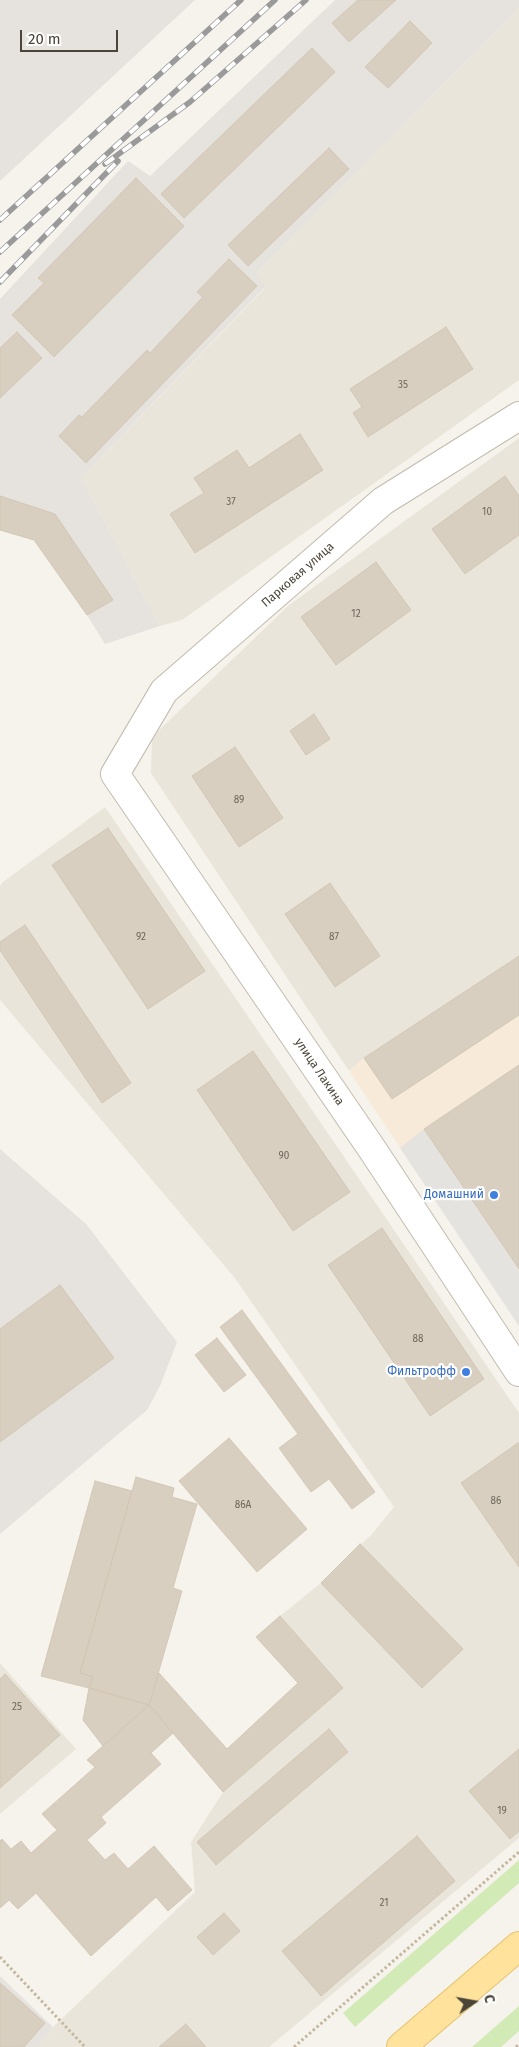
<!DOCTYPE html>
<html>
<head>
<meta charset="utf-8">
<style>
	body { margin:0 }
	#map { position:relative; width:519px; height:2047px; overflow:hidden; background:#f6f3ec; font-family:"Fira Sans",sans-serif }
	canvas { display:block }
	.north { position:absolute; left:449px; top:1977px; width:50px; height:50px; -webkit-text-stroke:4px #fff; paint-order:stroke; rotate:78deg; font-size:14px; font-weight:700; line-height:20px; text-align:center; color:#4b4439 }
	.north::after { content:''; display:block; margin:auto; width:18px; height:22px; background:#4b4439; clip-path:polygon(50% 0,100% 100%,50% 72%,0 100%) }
	.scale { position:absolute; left:20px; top:30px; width:98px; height:22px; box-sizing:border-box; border:2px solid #4b4439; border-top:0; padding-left:6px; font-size:15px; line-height:18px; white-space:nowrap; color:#4b4439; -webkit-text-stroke:4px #fff; paint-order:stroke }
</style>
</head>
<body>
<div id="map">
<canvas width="519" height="2047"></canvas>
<div class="north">С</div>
<div class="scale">20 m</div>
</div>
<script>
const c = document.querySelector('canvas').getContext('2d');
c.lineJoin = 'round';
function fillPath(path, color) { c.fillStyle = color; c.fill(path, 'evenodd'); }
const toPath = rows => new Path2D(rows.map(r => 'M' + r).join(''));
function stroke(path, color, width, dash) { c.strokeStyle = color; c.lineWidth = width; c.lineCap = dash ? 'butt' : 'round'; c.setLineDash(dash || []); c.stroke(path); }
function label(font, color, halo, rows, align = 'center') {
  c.font = font + ' "Fira Sans",sans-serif'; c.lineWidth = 4.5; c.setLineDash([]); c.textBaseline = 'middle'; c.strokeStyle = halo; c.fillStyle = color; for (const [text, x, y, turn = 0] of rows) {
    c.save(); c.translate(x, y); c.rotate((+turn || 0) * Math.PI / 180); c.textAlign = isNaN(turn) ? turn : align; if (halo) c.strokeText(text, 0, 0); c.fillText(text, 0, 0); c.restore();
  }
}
const residential = toPath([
	[519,8,519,380,182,620,160,626,81,478,265,288,256,274],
	[519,438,519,956,364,1058,349,1071,151,773,152,737,289,605],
	[105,807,519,1413,519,1838,269,2047,38,2047,53,2027,195,1892,191,1842,223,1792,342,1688,280,1616,321,1583,372,1534,394,1507,234,1277,0,1000,0,886,3,882],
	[0,1663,76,1749,0,1814]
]);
const commercial = toPath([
	[519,956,519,1326,349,1071,364,1058]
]);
const industrial = toPath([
	[0,0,195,0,0,181],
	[335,0,519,0,519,8,257,273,265,287,81,478,160,626,105,644,87,615,35,540,0,530,0,299,128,161,150,176],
	[0,1149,86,1224,177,1342,160,1386,147,1410,0,1534],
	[0,1976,53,2027,38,2047,0,2047]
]);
const green = toPath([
	[519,1860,519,1883,355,2027,343,2013],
	[519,2006,519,2031,501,2047,472,2047]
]);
const parking = toPath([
	[424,1129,519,1270,519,1326,400,1148]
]);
const building = toPath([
	[358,0,396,0,349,42,332,23,358,0],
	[410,21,432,43,388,88,365,67,410,21],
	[312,48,335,72,184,218,161,194,312,48],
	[329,148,349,169,248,266,228,245,329,148],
	[136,178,184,226,54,357,12,315,44,283,38,278,136,178],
	[229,259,257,286,86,463,59,436,79,415,82,417,147,350,150,353,203,297,197,292,229,259],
	[446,327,473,369,368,437,353,413,362,407,350,389,446,327],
	[17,332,42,358,0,398,0,348,17,332],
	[300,434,323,470,195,553,170,514,204,493,194,478,237,450,249,468,300,434],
	[505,476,519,496,519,535,465,574,432,529,505,476],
	[0,496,55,514,113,600,87,615,34,540,0,530,0,496],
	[376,562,411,610,336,665,301,617,376,562],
	[314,714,330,739,306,755,290,731,314,714],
	[235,747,283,818,239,847,192,776,235,747],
	[108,828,205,971,148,1009,52,865,108,828],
	[330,883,380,956,335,987,285,914,330,883],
	[25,925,131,1083,102,1103,0,950,0,942,25,925],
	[519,956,519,1015,392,1099,364,1058,519,956],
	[253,1051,350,1192,293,1231,197,1090,253,1051],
	[519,1065,519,1269,424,1129,519,1065],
	[382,1228,484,1379,430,1416,328,1265,382,1228],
	[60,1285,114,1358,0,1442,0,1329,60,1285],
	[242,1310,375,1492,352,1509,329,1479,311,1492,279,1448,298,1434,220,1327,242,1310],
	[217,1338,246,1375,224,1392,195,1355,217,1338],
	[229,1438,307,1529,257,1572,179,1481,229,1438],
	[518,1443,519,1445,519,1567,461,1483,518,1443],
	[136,1477,174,1488,172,1497,197,1504,173,1588,182,1591,149,1705,89,1688,93,1677,80,1673,136,1477],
	[95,1481,132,1491,80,1673,93,1677,89,1688,41,1676,95,1481],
	[360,1544,463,1649,422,1688,321,1583,360,1544],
	[280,1616,343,1688,223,1792,149,1705,159,1673,227,1749,298,1683,256,1637,280,1616],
	[5,1674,60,1735,0,1788,0,1679,5,1674],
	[89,1688,149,1705,103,1746,83,1720,89,1688],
	[149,1705,173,1733,151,1753,161,1764,101,1817,106,1823,87,1840,105,1860,114,1853,128,1869,154,1846,192,1890,168,1911,156,1897,91,1956,36,1893,18,1909,9,1900,0,1908,0,1841,2,1839,11,1849,21,1841,31,1853,57,1830,42,1814,95,1767,87,1760,149,1705],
	[329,1729,348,1752,216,1865,197,1842,329,1729],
	[519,1749,519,1831,510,1839,469,1791,519,1749],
	[417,1836,455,1881,321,1996,282,1951,417,1836],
	[224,1913,240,1931,213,1955,197,1937,224,1913],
	[0,1983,45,2023,24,2047,0,2047,0,1983],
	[186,2024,206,2047,159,2047,186,2024]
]);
const path = toPath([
	[0,1957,85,2047],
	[294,2047,519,1852],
	[516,2047,519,2044]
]);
const minor = toPath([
	[519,416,383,501,164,691,115,774,372,1149,519,1372]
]);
const major = toPath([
	[401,2047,519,1946]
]);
const rail = toPath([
	[105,164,190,102,306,0],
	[0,220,241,0],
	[0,252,275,0],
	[0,282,118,161]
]);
const markers = [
	[494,1195,5,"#3f7fe0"],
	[466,1372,5,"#3f7fe0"]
];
const numberNames = [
	["35",403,385],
	["37",231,502],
	["10",487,512],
	["12",356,614],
	["89",239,800],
	["92",141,937],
	["87",334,937],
	["90",284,1156],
	["88",418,1339],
	["86",496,1501],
	["86А",243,1505],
	["25",17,1707],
	["19",502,1811],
	["21",384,1903]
];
const streetNames = [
	["Парковая улица",298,575,-41],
	["улица Лакина",319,1072,56]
];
const shopNames = [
	["Домашний",484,1195],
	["Фильтрофф",456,1372]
];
fillPath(residential, '#eae5da');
fillPath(commercial, '#f7ead8');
fillPath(industrial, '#e6e2dd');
fillPath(green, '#d2eab5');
fillPath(parking, '#e5e3e0');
fillPath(building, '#d8cfc1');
stroke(building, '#d3c7b4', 1);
stroke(minor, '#c2bbae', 30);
stroke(major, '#e6c16a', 30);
stroke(path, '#c4b79f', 3, [2.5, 2.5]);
stroke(minor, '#fff', 28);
stroke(major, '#ffe39c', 28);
stroke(rail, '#9a9a9a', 5.5);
stroke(rail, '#fff', 4, [11]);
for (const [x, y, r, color] of markers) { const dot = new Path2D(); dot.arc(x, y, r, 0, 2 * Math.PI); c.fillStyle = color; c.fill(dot); stroke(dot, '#fff', 2); }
label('10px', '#6e675b', null, numberNames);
label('12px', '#4b4439', '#fff', streetNames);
label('12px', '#366cbe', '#fff', shopNames, 'right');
</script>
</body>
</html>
